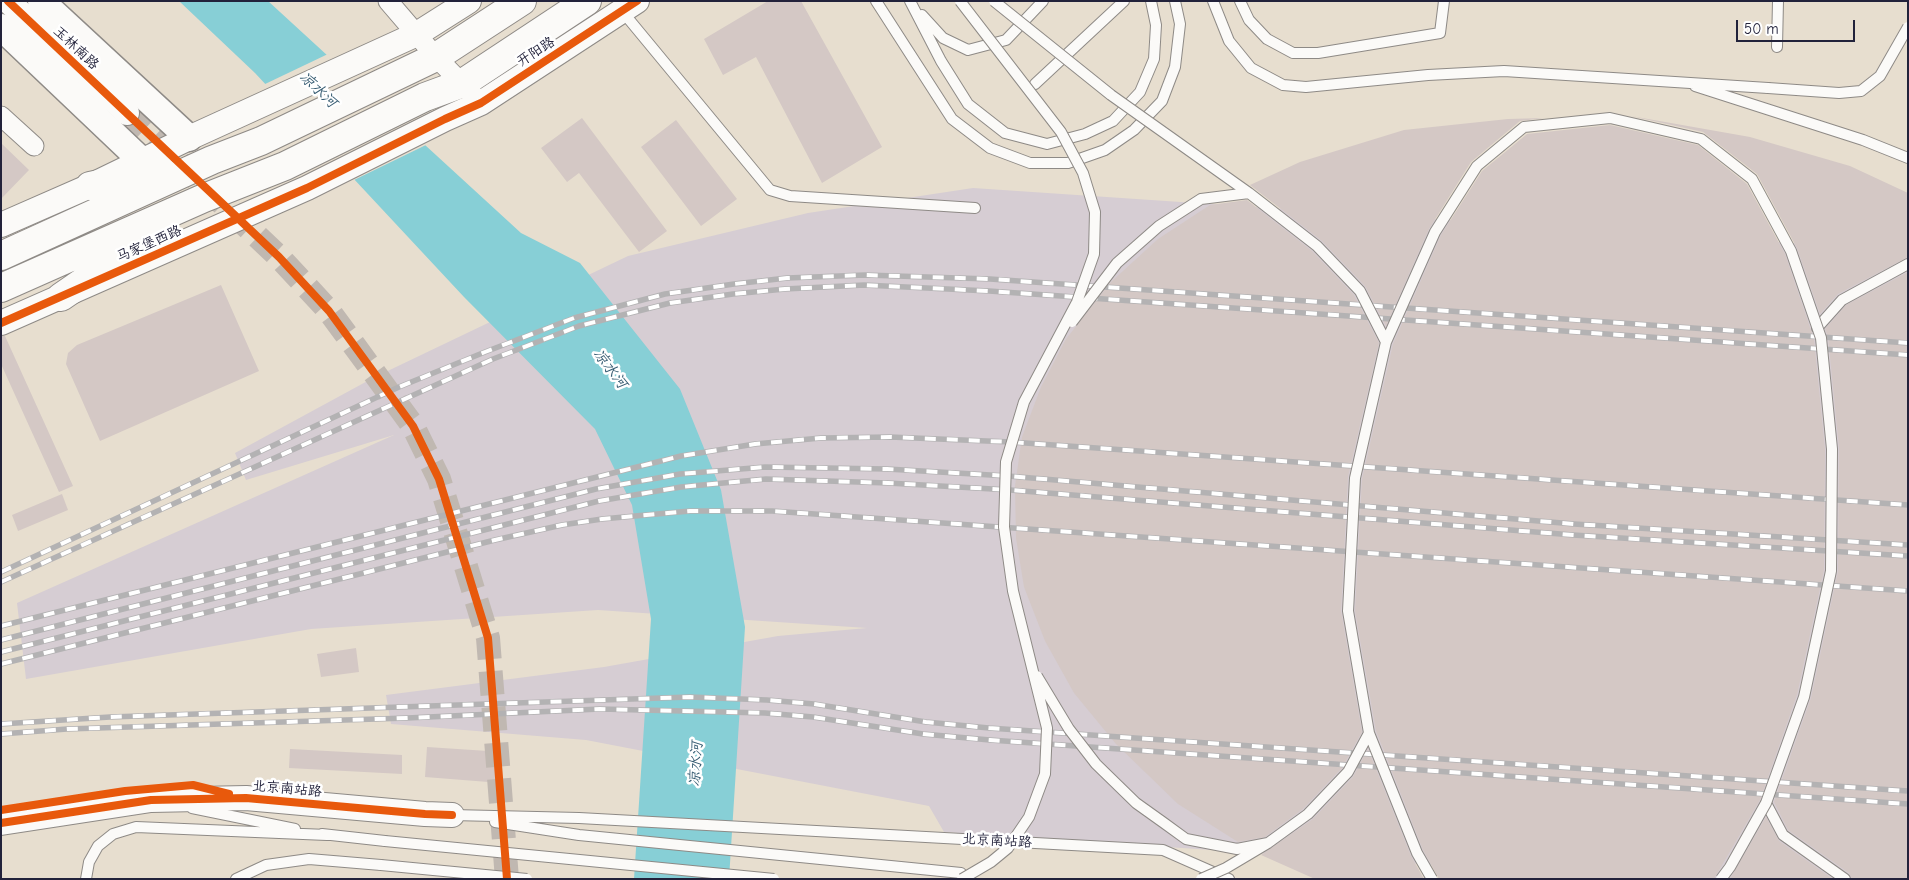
<!DOCTYPE html>
<html>
<head>
<meta charset="utf-8">
<style>
	body { margin:0 }
	#map { position:relative; width:1909px; height:880px; overflow:hidden; background:#e7decf; font-family:"Comic Neue",sans-serif }
	canvas { display:block }
	.frame { position:absolute; inset:0; border:2px solid #22223b; pointer-events:none }
	.scale { position:absolute; left:1736px; top:20px; width:119px; height:22px; box-sizing:border-box; border:2px solid #22223b; border-top:0; padding-left:6px; font-size:15px; line-height:18px; white-space:nowrap; color:#22223b; -webkit-text-stroke:4px #fff; paint-order:stroke }
</style>
</head>
<body>
<div id="map">
<canvas width="1909" height="880"></canvas>
<div class="frame"></div>
<div class="scale">50 m</div>
</div>
<script>
const c = document.querySelector('canvas').getContext('2d');
c.lineJoin = 'round';
function fillPath(path, color) { c.fillStyle = color; c.fill(path, 'evenodd'); }
const toPath = rows => new Path2D(rows.map(r => 'M' + r).join(''));
function stroke(path, color, width, dash) { c.strokeStyle = color; c.lineWidth = width; c.lineCap = dash ? 'butt' : 'round'; c.setLineDash(dash || []); c.stroke(path); }
function label(font, color, halo, rows, align = 'center') {
  c.font = font + ' "Comic Neue","LXGW WenKai TC",sans-serif'; c.lineWidth = 5; c.setLineDash([]); c.textBaseline = 'middle'; c.strokeStyle = halo; c.fillStyle = color; for (const [text, x, y, turn = 0] of rows) {
    c.save(); c.translate(x, y); c.rotate((+turn || 0) * Math.PI / 180); c.textAlign = isNaN(turn) ? turn : align; if (halo) c.strokeText(text, 0, 0); c.fillText(text, 0, 0); c.restore();
  }
}
const industrial = toPath([
	[973,188,1908,251,1908,879,1644,879,944,832,929,806,586,740,391,724,386,695,604,667,778,636,867,628,598,610,311,629,26,679,17,603,394,435,246,480,235,453,373,378,628,256,808,213]
]);
const water = toPath([
	[179,1,268,1,521,233,580,263,680,389,721,490,745,627,729,879,634,879,651,619,632,505,595,429,464,297,255,73]
]);
const pier = toPath([
	[328,54,428,144,352,181,263,85]
]);
const building = toPath([
	[768,1,801,1,882,147,822,183,756,57,723,75,704,39],
	[1631,116,1750,137,1850,166,1908,193,1908,257,1838,294,1820,314,1797,248,1757,174,1703,132],
	[582,118,667,231,639,252,579,173,567,182,541,148],
	[1544,118,1520,121,1471,162,1429,229,1386,326,1365,286,1322,241,1250,185,1300,162,1404,130,1508,119],
	[676,120,737,199,701,226,641,147],
	[1610,125,1698,145,1747,184,1785,254,1814,339,1825,449,1824,570,1797,695,1760,800,1714,879,1439,879,1423,850,1376,731,1355,611,1362,479,1393,344,1441,235,1482,171,1527,134],
	[1,143,29,170,1,199],
	[1247,200,1312,251,1354,295,1379,343,1348,477,1341,611,1362,732,1342,768,1303,809,1265,837,1238,842,1178,804,1116,744,1074,693,1045,641,1024,587,1016,538,1015,486,1022,437,1041,387,1066,339,1111,282,1158,239,1210,205],
	[1908,272,1908,879,1852,879,1849,873,1788,830,1774,802,1811,698,1838,571,1839,448,1828,337,1825,329,1846,305],
	[221,285,259,371,100,441,66,364,68,353,77,345],
	[1,336,5,336,73,486,59,492,1,364],
	[62,494,68,510,18,531,12,515],
	[356,648,359,672,321,677,317,654],
	[427,747,503,752,501,783,425,777],
	[290,749,402,755,402,774,289,768],
	[1368,749,1411,856,1424,879,1315,879,1261,855,1313,819,1353,777],
	[1766,817,1779,841,1833,879,1730,879]
]);
const tertiaryTunnel = toPath([
	[127,113,279,257,329,311,413,426,439,479,488,638,507,879]
]);
const service = toPath([
	[876,1,952,119,990,148,1030,163,1068,163,1105,150,1134,130,1162,101,1175,67,1180,24,1175,1],
	[910,1,941,61,968,104,1005,133,1047,144,1085,134,1113,121,1140,92,1154,59,1156,25,1151,1],
	[1213,1,1229,41,1251,68,1283,85,1306,87,1428,75,1504,71,1768,88],
	[1240,1,1249,20,1267,39,1293,53,1318,53,1440,33,1444,1],
	[622,11,770,190,790,196,975,208],
	[922,15,943,38,968,50,1006,40,1043,1],
	[1777,47,1778,1],
	[1035,84,1124,1],
	[1695,86,1863,140,1908,158],
	[1817,328,1842,300,1908,264],
	[1766,803,1783,835,1845,879],
	[192,808,295,829],
	[452,815,579,818,1163,850,1229,879],
	[495,822,579,835,961,873],
	[322,834,385,841],
	[86,879,89,862,98,846,113,834,136,827,327,835],
	[236,879,266,865,309,859,381,865]
]);
const minor = toPath([
	[388,1,436,57,481,103],
	[1,116,34,146]
]);
const tertiary = toPath([
	[8,1,127,113],
	[1,225,90,186,189,138,417,34,469,1],
	[1,323,307,188,445,119,481,103,637,1],
	[1,823,151,800,246,798,425,814,452,815]
]);
const secondary = toPath([
	[41,1,189,138],
	[1,27,142,161]
]);
const primary = toPath([
	[90,186,162,171],
	[1,256,212,160,261,141,436,57,522,1],
	[1,288,204,198,285,166,425,97,463,83,587,1],
	[61,297,151,235]
]);
const rail = toPath([
	[1,572,399,387,485,352,574,318,665,294,734,284,787,278,865,275,990,279,1908,343],
	[1,582,493,359,579,326,670,303,733,294,785,289,864,285,989,291,1908,355],
	[1,626,681,456,755,444,821,438,890,437,1011,442,1908,505],
	[1,640,596,489,680,474,765,467,887,469,1008,476,1574,524,1908,545],
	[1,652,599,501,681,487,766,479,888,483,1010,490,1573,535,1908,556],
	[1,664,495,540,562,525,602,519,690,511,772,511,1908,591],
	[1,724,110,717,690,697,767,700,814,704,926,722,989,728,1908,791],
	[1,734,67,729,407,718,600,709,765,713,813,717,923,734,990,740,1908,804]
]);
const serviceBridge = toPath([
	[960,1,1061,132,1083,173,1095,212,1094,254,1077,302,1024,402,1006,462,1004,527,1013,591,1047,728,1045,774,1029,817,1008,848,991,862,962,879],
	[994,1,1111,95,1249,193,1317,246,1360,291,1386,342],
	[1768,88,1839,93,1861,91,1880,76,1908,27],
	[1072,322,1117,263,1159,226,1201,199,1249,193],
	[1037,676,1069,729,1096,764,1136,803,1164,823,1186,839,1237,849,1268,843],
	[385,841,774,879],
	[381,865,527,879],
	[1201,879,1226,868,1268,843,1308,814,1348,772,1369,733],
	[1432,879,1417,853,1369,733,1348,611,1355,478,1386,342,1435,232,1477,166,1524,127,1610,118,1701,139,1752,179,1791,251,1821,338,1832,449,1831,571,1804,697,1766,803,1730,867,1721,879]
]);
const cycleway = toPath([
	[8,1,279,257,329,311,413,426,439,479,488,638,507,879],
	[1,323,307,188,445,119,481,103,637,1],
	[1,810,125,791,193,785,229,794],
	[1,823,151,800,246,798,425,814,452,815]
]);
const streetNames = [
	["玉林南路",76,48,43],
	["开阳路",536,52,-33],
	["马家堡西路",149,244,-24],
	["北京南站路",287,789,5],
	["北京南站路",997,841,3]
];
const waterNames = [
	["凉水河",318,90,43],
	["凉水河",610,369,53],
	["凉水河",696,764,-86]
];
fillPath(industrial, '#d6cdd3');
fillPath(water, '#87cfd6');
fillPath(pier, '#e7decf');
fillPath(building, '#d4c8c5');
stroke(tertiaryTunnel, '#c0b8b1', 24, [24, 12]);
stroke(service, '#8e8a86', 12);
stroke(minor, '#8e8a86', 21);
stroke(tertiary, '#8e8a86', 26);
stroke(secondary, '#8e8a86', 29);
stroke(primary, '#8e8a86', 30);
stroke(service, '#fbfaf8', 10);
stroke(minor, '#fbfaf8', 19);
stroke(tertiary, '#fbfaf8', 24);
stroke(secondary, '#fbfaf8', 26);
stroke(primary, '#fbfaf8', 28);
stroke(rail, '#b3b2b3', 5.5);
stroke(rail, '#fff', 4, [11]);
stroke(serviceBridge, '#8e8a86', 12, []);
stroke(serviceBridge, '#fbfaf8', 10);
stroke(cycleway, '#e8590c', 8);
label('14px', '#22223b', '#fff', streetNames);
label('italic 15px', '#375c72', '#fff', waterNames);
</script>
</body>
</html>
